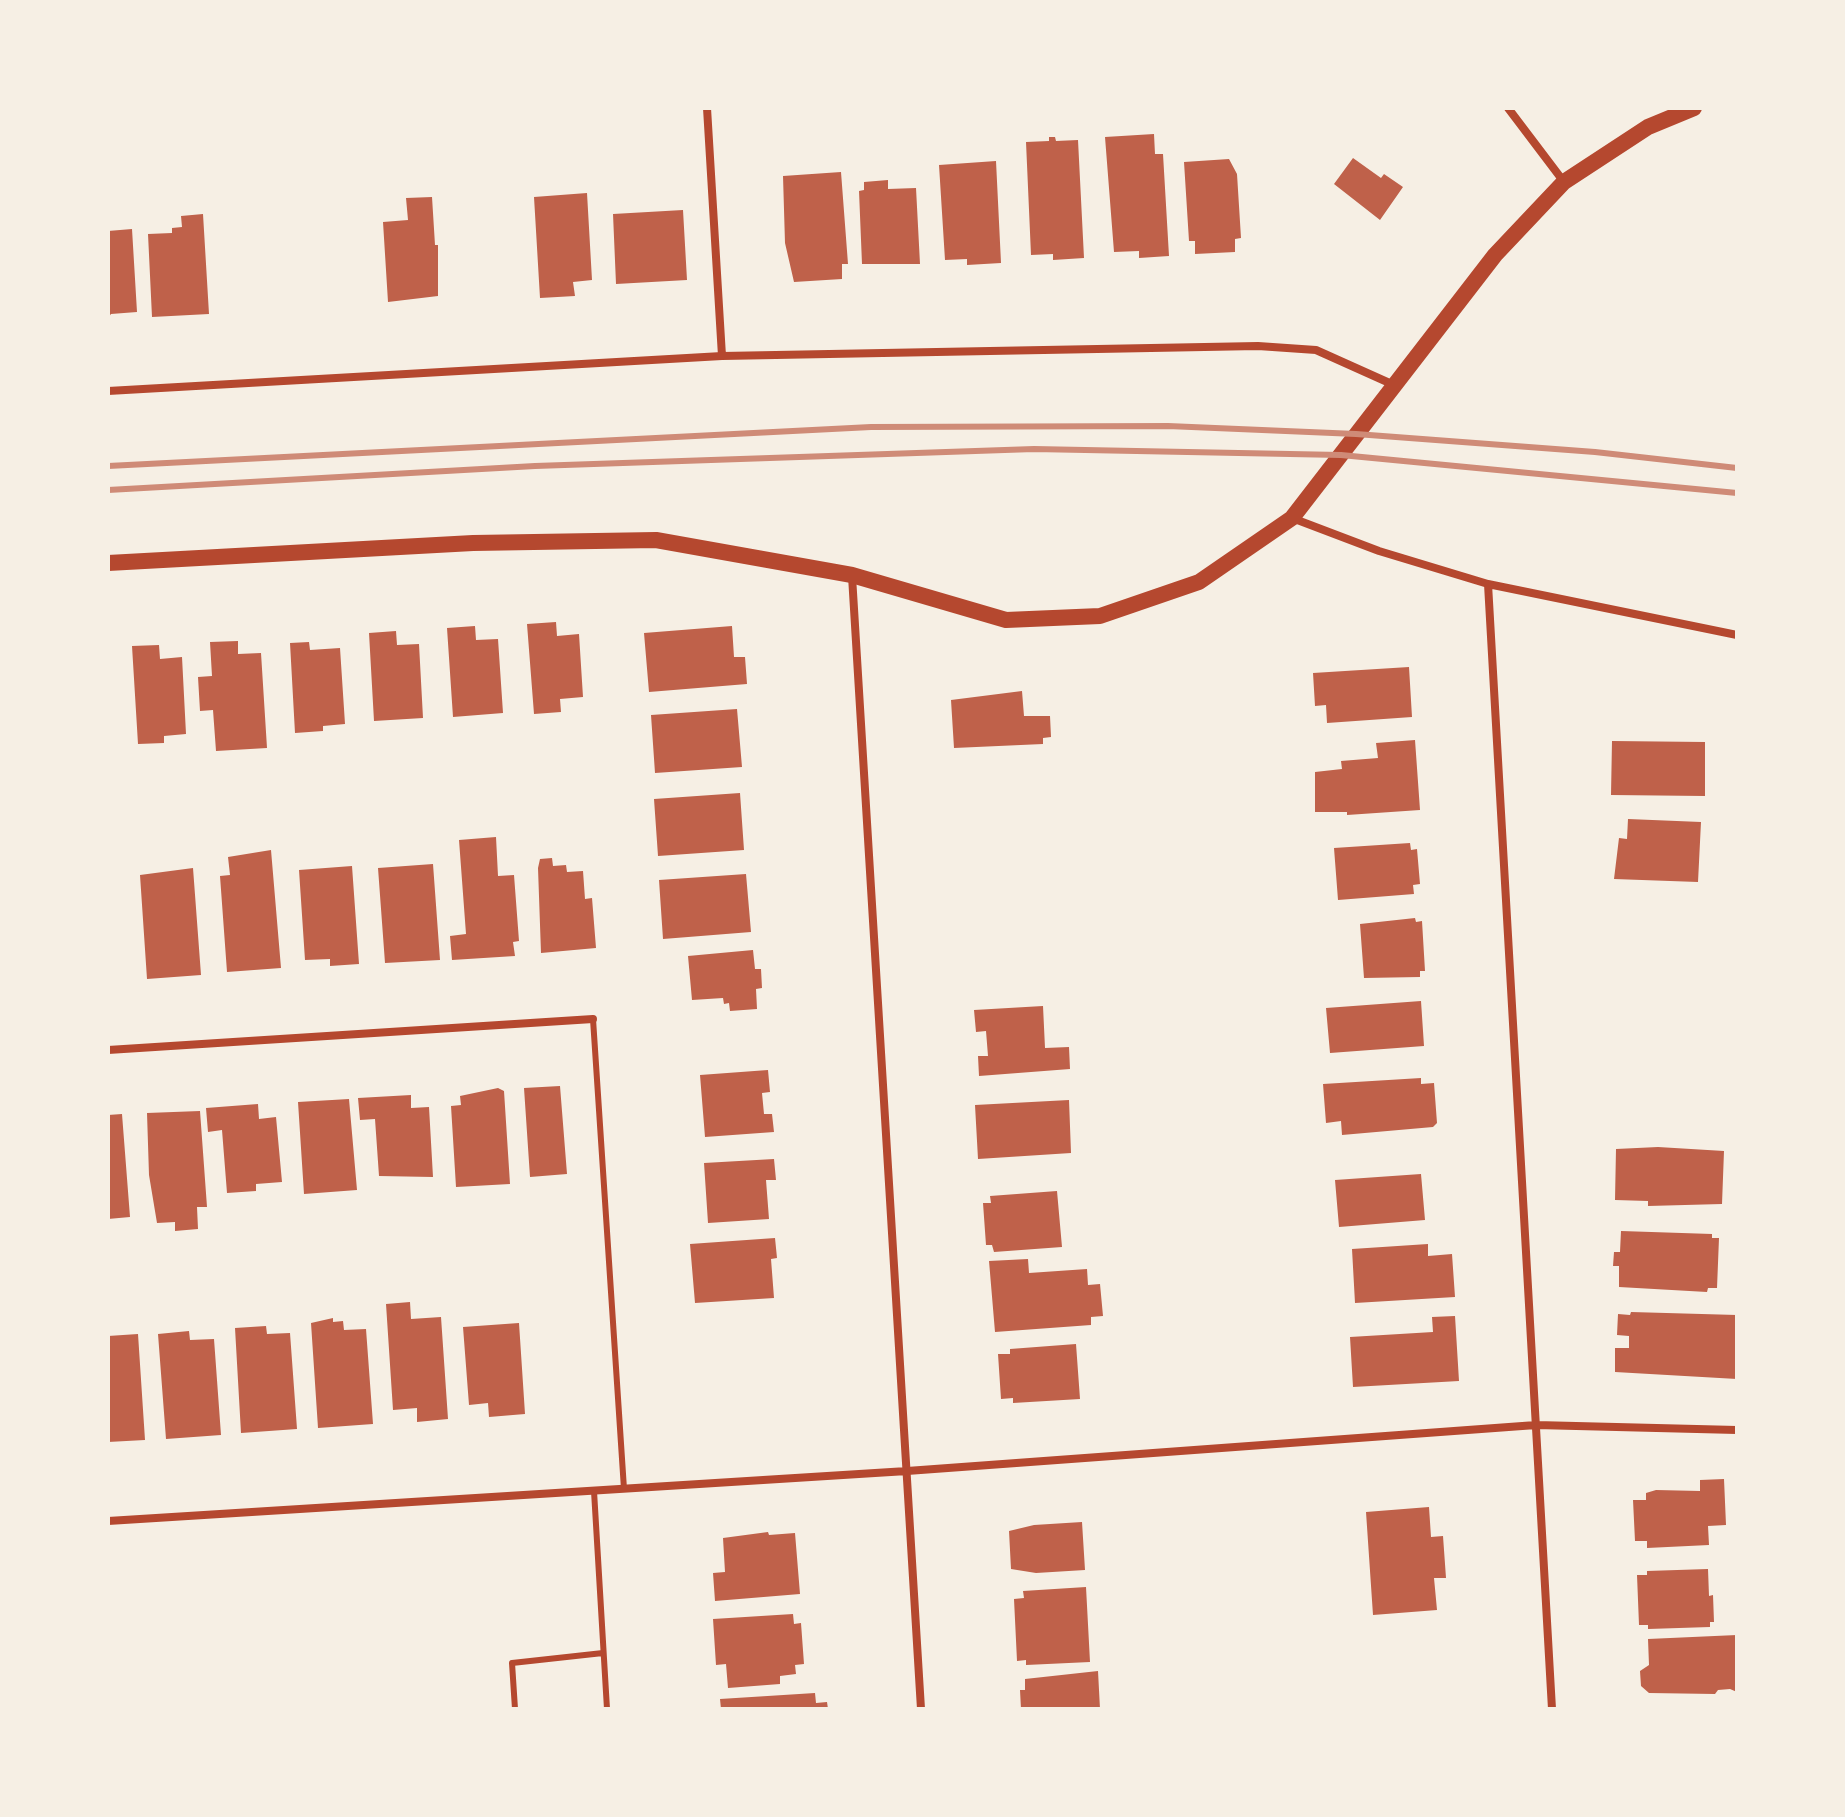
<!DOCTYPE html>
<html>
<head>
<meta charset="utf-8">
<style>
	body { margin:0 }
	#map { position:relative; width:1845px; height:1817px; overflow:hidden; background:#f6efe4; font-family:"Asap Condensed",sans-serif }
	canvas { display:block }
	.frame { position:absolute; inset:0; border:110px solid #f6efe4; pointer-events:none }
</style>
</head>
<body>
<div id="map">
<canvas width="1845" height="1817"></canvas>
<div class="frame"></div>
</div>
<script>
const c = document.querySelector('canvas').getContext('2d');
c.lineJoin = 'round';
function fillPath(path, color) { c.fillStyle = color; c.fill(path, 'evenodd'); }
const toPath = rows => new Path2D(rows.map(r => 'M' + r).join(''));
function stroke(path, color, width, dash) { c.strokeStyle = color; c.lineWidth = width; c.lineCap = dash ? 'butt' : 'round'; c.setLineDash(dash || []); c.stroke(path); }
const building = toPath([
	[1154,134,1155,154,1163,154,1169,256,1139,258,1139,251,1114,252,1105,137],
	[1049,137,1055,137,1056,141,1078,140,1084,258,1053,260,1053,254,1031,255,1026,142,1049,141],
	[1353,158,1381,178,1384,174,1403,187,1380,220,1334,184],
	[1229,159,1237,174,1241,238,1235,239,1235,252,1195,254,1195,241,1189,241,1184,162],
	[996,161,1001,263,967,265,967,259,945,260,939,165],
	[841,172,848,264,842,264,842,279,794,282,785,243,783,176],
	[888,180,888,189,916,188,920,264,862,264,859,191,864,190,864,182],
	[587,193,592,280,573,282,575,296,540,298,534,197],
	[432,197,435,245,438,245,438,296,388,302,383,222,408,220,406,198],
	[683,210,687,280,616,284,613,214],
	[203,214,209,314,152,317,148,234,172,233,172,228,182,227,181,216],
	[132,229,137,312,111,314,108,318,108,231],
	[556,622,557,636,579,634,583,697,560,699,561,712,534,714,527,624],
	[475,626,476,640,498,639,503,713,453,717,447,628],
	[732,626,734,657,745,657,747,684,649,692,644,633],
	[396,631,397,645,419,644,423,718,374,721,369,633],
	[238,641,238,654,261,653,267,748,216,751,213,710,200,711,198,677,212,676,210,642],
	[309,642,310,650,340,648,345,724,323,726,323,731,295,733,290,643],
	[159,645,160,659,182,657,186,734,164,736,164,743,138,744,132,646],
	[1409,667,1412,717,1327,723,1326,705,1315,706,1313,673],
	[1022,691,1024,716,1050,716,1051,737,1043,738,1043,744,954,748,951,700],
	[737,709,742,767,655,773,651,715],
	[1415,740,1420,810,1347,815,1347,812,1315,812,1315,772,1342,769,1341,761,1378,758,1376,743],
	[1612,741,1705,742,1705,796,1611,795],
	[740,793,744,850,658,856,654,799],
	[1628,819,1701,822,1698,882,1614,879,1619,838,1627,839],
	[496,837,498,876,514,875,519,941,513,942,515,956,452,960,450,936,466,934,459,840],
	[1410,843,1411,850,1417,849,1420,884,1413,885,1414,894,1338,900,1334,848],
	[271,850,281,968,227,972,220,876,230,875,228,857],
	[552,858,553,866,566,865,567,872,583,871,585,899,592,898,596,948,541,953,538,868,540,859],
	[433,864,440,960,385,963,378,868],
	[352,866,359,964,330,966,330,959,305,960,299,870],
	[193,868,201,975,147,979,140,875],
	[746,874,751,932,663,939,659,880],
	[1415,918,1416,922,1422,921,1425,971,1420,971,1420,977,1364,978,1360,924],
	[753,950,755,969,761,969,762,988,756,989,757,1009,730,1011,729,1003,724,1004,723,998,692,1000,688,956],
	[1421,1001,1424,1046,1330,1053,1326,1008],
	[1043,1006,1045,1048,1069,1047,1070,1069,979,1076,978,1056,988,1056,986,1031,976,1032,974,1010],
	[768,1070,770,1092,762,1093,764,1114,772,1114,774,1132,705,1137,700,1075],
	[1421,1078,1421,1084,1434,1083,1437,1123,1433,1127,1342,1135,1341,1121,1326,1123,1323,1084],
	[560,1086,567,1174,530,1177,524,1088],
	[498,1088,504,1091,510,1184,456,1187,451,1106,461,1105,460,1096],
	[411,1095,411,1108,429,1107,433,1177,379,1176,375,1119,360,1120,358,1098],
	[349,1099,357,1190,304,1194,298,1102],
	[1069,1100,1071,1153,978,1159,975,1105],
	[258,1104,259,1119,276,1117,282,1182,256,1184,256,1191,227,1193,222,1130,208,1132,206,1108],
	[200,1111,207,1207,197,1207,198,1229,175,1231,175,1222,157,1223,149,1175,147,1113],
	[122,1114,130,1217,108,1219,108,1115],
	[1658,1147,1724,1151,1722,1204,1648,1206,1648,1201,1615,1200,1616,1149],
	[774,1159,776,1180,766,1180,769,1219,708,1223,704,1163],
	[1421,1174,1425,1220,1339,1227,1335,1180],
	[1057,1191,1062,1247,994,1252,992,1245,986,1245,983,1203,991,1203,990,1196],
	[1621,1231,1712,1234,1712,1238,1719,1238,1717,1288,1708,1288,1707,1292,1619,1287,1619,1266,1613,1266,1614,1252,1620,1252],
	[775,1238,777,1258,771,1259,774,1298,695,1303,690,1244],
	[1428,1244,1428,1256,1452,1254,1455,1297,1355,1303,1352,1249],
	[1028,1259,1029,1273,1087,1269,1088,1285,1100,1284,1103,1316,1091,1317,1091,1325,995,1332,989,1261],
	[410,1302,411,1319,441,1317,448,1419,417,1422,417,1408,393,1410,386,1304],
	[1631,1312,1737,1315,1737,1379,1615,1372,1615,1348,1629,1348,1629,1336,1617,1335,1618,1314,1630,1315],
	[1455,1316,1459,1381,1353,1387,1350,1337,1433,1332,1432,1317],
	[333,1318,333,1322,343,1321,344,1330,366,1329,373,1424,318,1428,311,1323],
	[519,1323,525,1414,489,1417,488,1403,469,1405,463,1327],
	[266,1326,267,1334,290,1333,297,1429,241,1433,235,1328],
	[189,1331,190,1340,214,1339,221,1435,166,1439,158,1334],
	[138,1334,145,1440,108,1442,108,1336],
	[1076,1344,1080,1399,1013,1403,1013,1398,1001,1399,998,1354,1010,1354,1010,1349],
	[1724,1479,1726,1525,1708,1526,1709,1545,1647,1548,1647,1541,1635,1541,1633,1500,1646,1500,1646,1493,1656,1490,1700,1491,1700,1480],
	[1429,1507,1431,1537,1443,1536,1446,1578,1434,1578,1437,1610,1373,1615,1366,1512],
	[1082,1522,1085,1570,1036,1573,1011,1569,1009,1531,1034,1525],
	[768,1532,769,1535,795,1533,800,1594,715,1601,713,1573,725,1572,723,1538],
	[1708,1569,1709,1596,1713,1595,1714,1622,1710,1622,1710,1627,1648,1629,1648,1625,1639,1625,1637,1575,1647,1575,1647,1571],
	[1086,1587,1090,1662,1026,1665,1026,1660,1017,1661,1014,1599,1024,1598,1023,1591],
	[793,1614,794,1624,801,1623,804,1664,795,1665,796,1674,780,1676,780,1684,728,1688,726,1664,716,1665,713,1619],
	[1737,1635,1737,1692,1730,1689,1718,1690,1715,1694,1649,1693,1641,1686,1640,1671,1649,1665,1648,1639],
	[1098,1671,1100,1709,1021,1709,1020,1690,1025,1690,1025,1679],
	[815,1693,816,1703,827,1702,828,1709,721,1709,720,1699]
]);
const service = toPath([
	[593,1019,624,1489],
	[594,1491,607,1709],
	[515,1709,512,1663,603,1653]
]);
const minor = toPath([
	[707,108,722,356],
	[1508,108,1564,182],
	[108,391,722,356,1258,346,1316,350,1394,385],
	[1292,518,1379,551,1488,584,1737,635],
	[852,576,921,1709],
	[1488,584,1552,1709],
	[108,1050,593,1019],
	[108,1521,907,1471,1536,1425,1737,1430]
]);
const secondary = toPath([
	[108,563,473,543,656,540,852,575,1006,620,1100,616,1199,582,1292,518,1495,255,1564,182,1648,127,1694,108]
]);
const rail = toPath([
	[108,466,871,427,1168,426,1356,434,1595,452,1737,468],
	[108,490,535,466,1034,449,1341,455,1737,493]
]);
fillPath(building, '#bf614a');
stroke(service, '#b5482f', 6);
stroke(minor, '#b5482f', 8);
stroke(secondary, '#b5482f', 16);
stroke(rail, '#cf8b77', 6);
</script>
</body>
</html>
